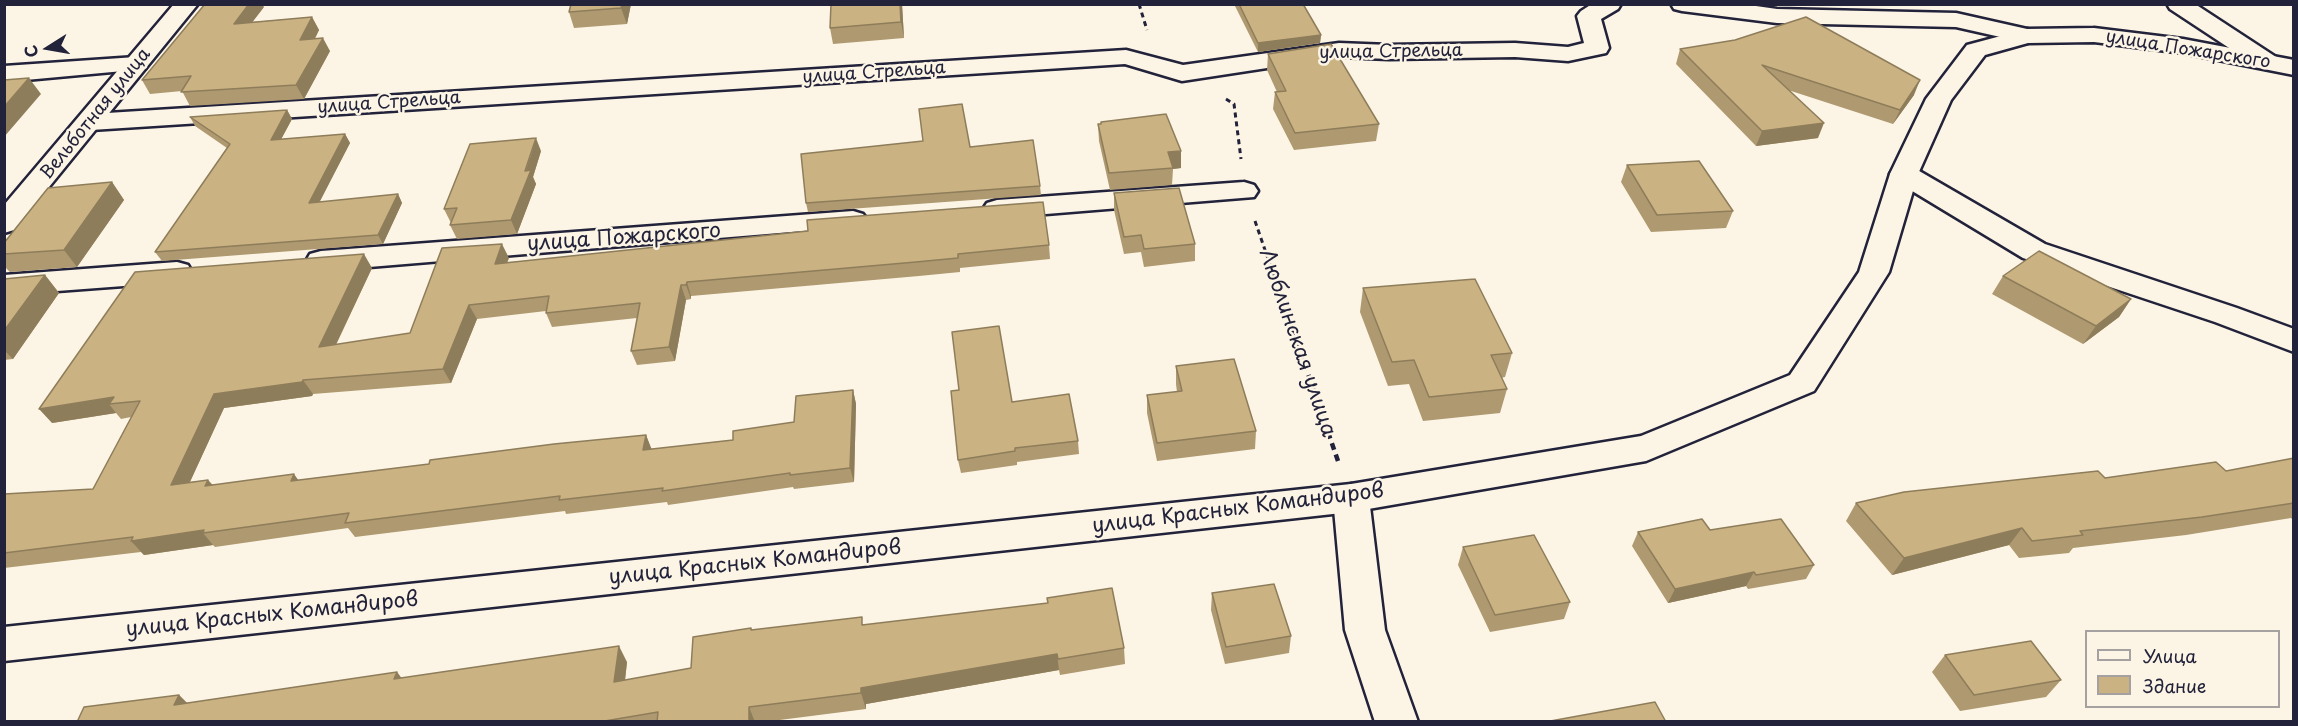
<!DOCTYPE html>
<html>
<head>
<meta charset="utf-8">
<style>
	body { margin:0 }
	#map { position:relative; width:2298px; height:726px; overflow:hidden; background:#fcf5e5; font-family:"Playpen Sans",sans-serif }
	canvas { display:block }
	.frame { position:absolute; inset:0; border:6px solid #22223b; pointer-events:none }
	.legend { position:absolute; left:2085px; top:630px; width:195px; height:78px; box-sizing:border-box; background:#fcf5e5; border:2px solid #a5a1a1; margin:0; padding:8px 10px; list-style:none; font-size:18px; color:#22223b }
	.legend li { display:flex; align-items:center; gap:12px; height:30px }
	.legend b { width:30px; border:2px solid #a5a1a1 }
	.north { position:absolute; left:18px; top:18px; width:60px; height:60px; -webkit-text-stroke:4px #fcf5e5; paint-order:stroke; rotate:259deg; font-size:16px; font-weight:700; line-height:24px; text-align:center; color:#22223b }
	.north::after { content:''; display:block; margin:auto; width:21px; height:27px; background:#22223b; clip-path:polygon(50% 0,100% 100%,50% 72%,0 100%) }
</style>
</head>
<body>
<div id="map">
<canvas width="2298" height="726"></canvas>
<div class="frame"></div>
<ul class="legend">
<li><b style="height:8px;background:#fcf5e5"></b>Улица</li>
<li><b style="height:16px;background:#cbb282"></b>Здание</li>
</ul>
<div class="north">С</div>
</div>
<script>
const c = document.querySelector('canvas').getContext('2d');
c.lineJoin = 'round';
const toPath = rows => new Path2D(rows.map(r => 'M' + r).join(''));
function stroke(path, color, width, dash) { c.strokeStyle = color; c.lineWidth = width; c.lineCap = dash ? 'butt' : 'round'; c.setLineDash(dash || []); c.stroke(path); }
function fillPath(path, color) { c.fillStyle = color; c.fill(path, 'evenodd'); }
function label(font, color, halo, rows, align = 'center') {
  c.font = font + ' "Playpen Sans",sans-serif'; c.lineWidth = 5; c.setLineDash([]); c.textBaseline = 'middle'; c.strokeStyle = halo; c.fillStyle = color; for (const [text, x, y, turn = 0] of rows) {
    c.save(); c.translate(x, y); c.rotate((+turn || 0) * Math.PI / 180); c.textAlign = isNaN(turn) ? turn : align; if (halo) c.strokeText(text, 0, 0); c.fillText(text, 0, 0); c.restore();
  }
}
const pathFar1 = toPath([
	[1139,4,1147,30],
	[1226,99,1234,104,1241,159],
	[1255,221,1285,308]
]);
const path = toPath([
	[1285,307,1338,461]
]);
const street = toPath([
	[1592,4,1621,4,1618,9,1601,19,1609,48,1606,53,1568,61,1515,57,1389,59,1339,57,1182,81,1125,64,91,130,82,128,78,122,82,116,91,114,1126,50,1183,65,1339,43,1389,45,1515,43,1568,47,1584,43,1577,16,1581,11,1592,4],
	[1671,4,1742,4,1777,9,1956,13,2036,31,2039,36,2036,41,2027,43,1956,27,1777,23,1682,11,1674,9,1671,4],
	[2167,4,2195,4,2276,57,2279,62,2276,67,2267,69,2258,67,2170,9,2167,4],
	[136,57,145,59,148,64,145,69,4,82,4,66,136,57],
	[1904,166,1914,168,2045,244,2237,308,2294,329,2294,352,2215,322,2023,258,1894,180,1890,174,1894,168,1904,166],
	[1244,182,1254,185,1258,191,1254,197,997,218,987,215,983,209,987,203,997,200,1244,182],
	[853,211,863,214,868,220,863,226,321,271,310,268,306,261,310,254,321,251,853,211],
	[177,262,188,265,192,272,188,279,177,282,4,295,4,275,177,262],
	[1351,484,1364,488,1369,498,1385,630,1418,722,1375,722,1345,630,1333,498,1338,488,1351,484]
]);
const secondary = toPath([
	[174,4,198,4,14,230,4,233,4,205,174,4],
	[2094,28,2183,39,2294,60,2294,75,2183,53,2094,42,2028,43,1985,55,1951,100,1918,174,1889,272,1814,391,1646,461,1351,512,4,661,4,627,1351,484,1641,436,1790,375,1859,272,1890,174,1926,99,1967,45,2027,29,2094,28]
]);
const wall = toPath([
	[571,4,631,4,627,24,574,28,569,12],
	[902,4,904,38,833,44,830,28],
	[1234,4,1303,4,1321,35,1320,43,1258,52],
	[264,7,252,22,312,17,319,30,315,39,330,51,304,99,190,106,182,91,150,94,142,80],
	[1680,49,1914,95,1893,124,1788,90,1818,138,1756,146,1676,64],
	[1268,54,1379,124,1376,141,1294,150,1273,109,1275,92,1277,92,1267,70],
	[287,110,292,119,281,139,345,134,350,143,319,202,398,194,402,203,383,244,162,261,155,252,227,148,195,126,190,117],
	[1101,122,1181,168,1173,169,1172,185,1110,190,1099,141,1098,124,1101,124],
	[970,147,1040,186,1041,195,808,212,806,203],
	[541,151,533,177,536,184,517,234,457,239,450,225,451,223,444,209],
	[1627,165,1733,211,1726,228,1651,232,1621,182],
	[112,182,124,200,77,267,10,272,4,266,4,243],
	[1114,193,1195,244,1195,261,1144,267,1141,252,1124,254,1114,210],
	[1049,245,1050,259,960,268,960,272,919,276,691,296,691,299,686,300,675,361,637,365,631,351,637,318,552,327,546,313,546,311,477,319,451,383,313,394,312,396,224,408,190,482,208,480,213,485,298,480,429,464,646,435,651,449,733,440,794,422,853,390,856,404,854,482,794,489,793,487,668,505,667,502,566,514,565,511,355,537,348,528,215,547,213,545,144,555,141,552,4,568,4,494,93,489,131,417,121,419,116,413,52,423,372,268,336,345,410,333,509,258,507,262],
	[45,275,59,293,13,359,4,360,4,279],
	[2003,276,2131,299,2119,317,2083,344,1992,294],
	[1363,288,1512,353,1505,377,1501,378,1507,389,1500,413,1423,421,1409,384,1388,386,1360,312],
	[1176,366,1256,431,1255,449,1157,461,1147,413,1147,395,1177,392,1176,384],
	[1012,402,1078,441,1079,454,1017,462,1017,465,961,473,958,460],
	[2294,458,2294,521,2291,518,2186,535,2073,548,2069,553,2019,558,2009,545,1892,575,1846,521,1856,503,2105,478,2226,471],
	[1710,530,1814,565,1806,579,1748,589,1746,586,1668,603,1632,546,1638,532],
	[1463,547,1570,602,1564,619,1490,632,1458,565],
	[1212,593,1291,636,1289,653,1225,664,1211,610],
	[864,625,1124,648,1125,664,1060,675,1059,670,866,704,866,709,764,722,77,722,179,695,187,703,397,672,401,678,627,662,625,680,691,668,751,628,752,630],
	[1945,655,2061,680,2046,697,1960,711,1932,672]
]);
const shadedWall = toPath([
	[249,4,262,4,264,7,241,37,234,24],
	[622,4,631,4,627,24,621,8],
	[900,4,902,4,904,38,901,22],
	[312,17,319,30,307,53,300,40],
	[1321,35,1320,43,1258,52,1258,43],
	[323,38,330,51,304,99,296,85],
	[29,78,41,94,4,137,4,107],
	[1920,80,1914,95,1893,124,1900,110],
	[287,110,292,119,276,149,271,140],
	[1824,123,1818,138,1756,146,1762,131],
	[345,134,350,143,314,213,309,203],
	[536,138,541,151,533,177,536,184,517,234,511,220],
	[1181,151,1181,168,1173,169,1168,152],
	[112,182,124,200,77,267,64,250],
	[398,194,402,203,383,244,378,235],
	[502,244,509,258,501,278,495,264],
	[364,254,372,268,328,361,319,347],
	[45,275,59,293,13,359,4,350,4,331],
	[687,282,691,296,691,299,686,285],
	[681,285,686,300,675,361,669,347],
	[2131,299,2119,317,2083,344,2096,326],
	[469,305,477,319,451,383,443,369],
	[303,380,313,394,312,396,224,408,182,499,171,485,214,394],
	[853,390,856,404,854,482,850,468],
	[114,397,109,404,116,413,52,423,39,409],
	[646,435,652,450,643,450],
	[294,474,304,488,291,481],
	[208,480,219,494,205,486],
	[2022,528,2009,545,1892,575,1904,558],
	[204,530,203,533,213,545,144,555,131,541],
	[1754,572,1746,586,1668,603,1675,589],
	[619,646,627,662,623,698,614,682],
	[1057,654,1059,670,866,704,866,709,861,693,861,688],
	[397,672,409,688,394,679],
	[179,695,195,711,174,705],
	[749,707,755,722,749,722]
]);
const building = toPath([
	[205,4,249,4,234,24,312,17,300,40,323,38,296,85,181,92,191,76,142,80,205,4],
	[571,4,622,4,621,8,569,12,571,4],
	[831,4,900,4,901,22,830,28,831,4],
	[1239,4,1303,4,1321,35,1258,43,1239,4],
	[1806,17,1920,80,1900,110,1762,65,1824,123,1762,131,1680,49,1735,40,1806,17],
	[1331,44,1379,124,1295,133,1275,92,1286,91,1268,54,1331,44],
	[29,78,4,107,4,80,29,78],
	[962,104,970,147,1033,140,1040,186,806,203,801,154,923,141,919,109,962,104],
	[287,110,271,140,345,134,309,203,398,194,378,235,155,252,230,144,190,117,287,110],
	[1166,114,1181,151,1168,152,1173,168,1109,173,1098,124,1101,124,1101,122,1166,114],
	[536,138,525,171,531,170,511,220,450,225,457,208,444,209,470,144,536,138],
	[1699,161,1733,211,1657,215,1627,165,1699,161],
	[112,182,64,250,4,254,4,243,48,188,112,182],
	[1179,188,1195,244,1144,249,1141,235,1124,237,1114,193,1179,188],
	[1043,202,1049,245,958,254,958,258,916,262,687,282,686,285,681,285,669,347,631,351,640,303,546,313,549,296,469,305,443,369,303,380,302,382,214,394,171,485,208,480,205,486,294,474,291,481,429,464,430,460,554,444,646,435,643,450,733,440,733,431,794,422,796,396,853,390,850,468,790,475,790,473,662,491,663,488,559,500,560,496,345,523,349,513,203,533,204,530,131,541,133,537,4,553,4,494,93,489,140,401,109,404,114,397,39,409,135,272,364,254,319,347,410,333,442,248,502,244,495,264,808,231,807,220,1043,202],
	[2039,251,2131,299,2096,326,2003,276,2039,251],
	[45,275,4,331,4,279,45,275],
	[1475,279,1512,353,1491,355,1507,389,1429,397,1414,360,1392,362,1363,288,1475,279],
	[999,326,1012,402,1069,394,1078,441,1015,448,1015,451,958,460,951,391,959,390,952,332,999,326],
	[1234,359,1256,431,1157,443,1147,395,1182,391,1176,366,1234,359],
	[2294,458,2294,503,2202,517,2080,531,2083,535,2032,541,2022,528,1904,558,1856,503,1904,492,2098,471,2105,478,2216,462,2226,471,2294,458],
	[1702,519,1710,530,1781,519,1814,565,1756,575,1754,572,1675,589,1638,532,1702,519],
	[1534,535,1570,602,1495,615,1463,547,1534,535],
	[1274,584,1291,636,1226,647,1212,593,1274,584],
	[1112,588,1124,648,1058,659,1057,654,861,688,861,693,749,707,749,722,657,722,658,712,599,722,77,722,84,707,179,695,174,705,397,672,394,679,619,646,614,682,691,668,693,637,751,628,751,630,862,617,862,625,1048,603,1047,598,1112,588],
	[2031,641,2061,680,1974,695,1945,655,2031,641],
	[1655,702,1666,722,1545,722,1655,702]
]);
const farStreetnames = [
	["улица Пожарского",2188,50,9],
	["улица Стрельца",1391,52,-1],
	["улица Стрельца",874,73,-4],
	["улица Стрельца",389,103,-4],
	["Вельботная улица",96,114,-51]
];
const streetNames = [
	["улица Пожарского",624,238,-4],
	["Люблинская улица",1297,343,71],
	["улица Красных Командиров",1238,509,-7],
	["улица Красных Командиров",755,563,-6],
	["улица Красных Командиров",272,615,-6]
];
stroke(street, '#22223b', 5);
stroke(secondary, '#22223b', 5);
stroke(pathFar1, '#22223b', 3, [5, 4]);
stroke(path, '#22223b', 4.5, [7, 5]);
fillPath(street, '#fcf5e5');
fillPath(secondary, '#fcf5e5');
fillPath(wall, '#af9970');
fillPath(shadedWall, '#8e7d5b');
fillPath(building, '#cbb282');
stroke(building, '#8e7d5b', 1.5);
label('18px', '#22223b', '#fcf5e5', farStreetnames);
label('21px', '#22223b', '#fcf5e5', streetNames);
</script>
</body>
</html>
